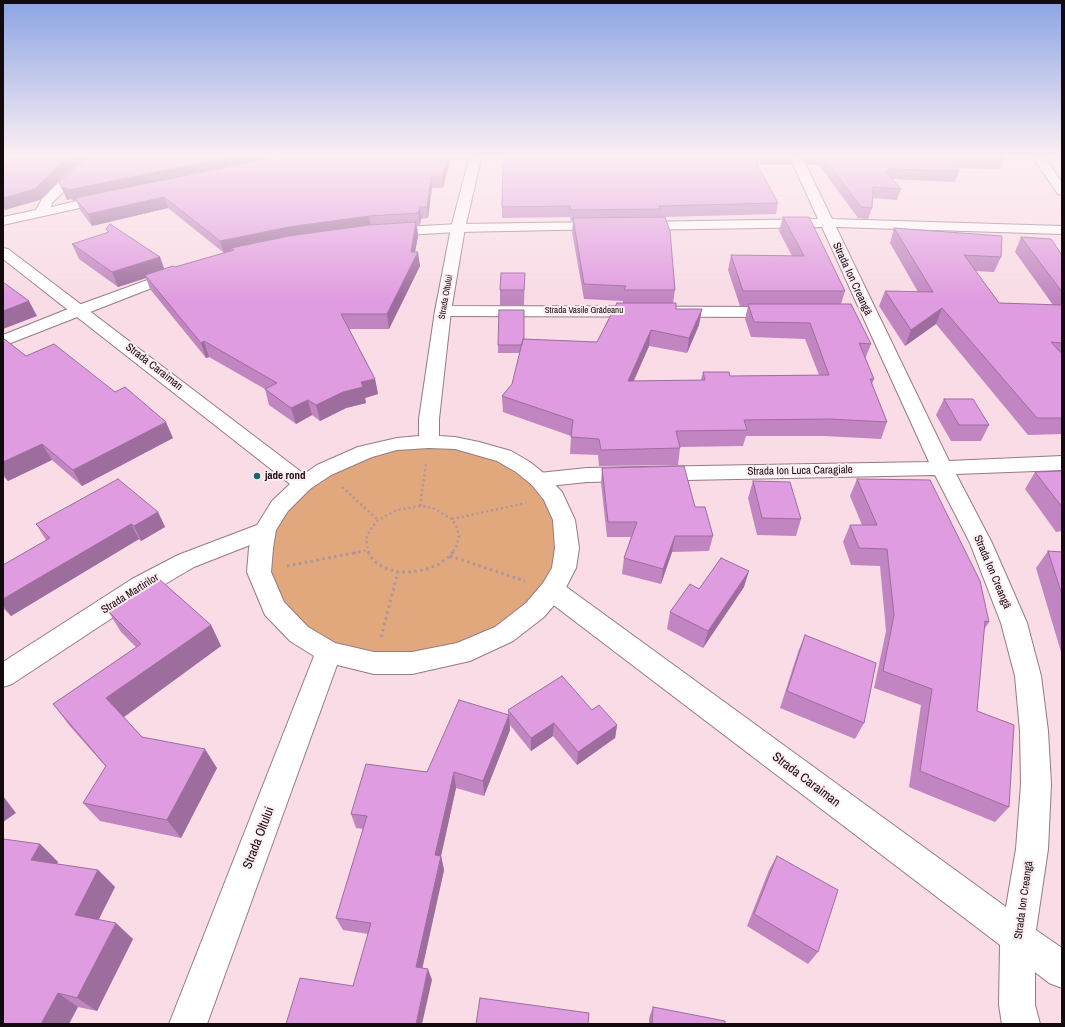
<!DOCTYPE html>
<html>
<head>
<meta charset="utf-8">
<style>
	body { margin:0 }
	#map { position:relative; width:1065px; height:1027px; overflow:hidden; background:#f9dce5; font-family:"Archivo Narrow",sans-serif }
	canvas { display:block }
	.frame { position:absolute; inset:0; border:4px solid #130a0d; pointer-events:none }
</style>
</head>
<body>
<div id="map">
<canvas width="1065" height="1027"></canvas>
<div class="frame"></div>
</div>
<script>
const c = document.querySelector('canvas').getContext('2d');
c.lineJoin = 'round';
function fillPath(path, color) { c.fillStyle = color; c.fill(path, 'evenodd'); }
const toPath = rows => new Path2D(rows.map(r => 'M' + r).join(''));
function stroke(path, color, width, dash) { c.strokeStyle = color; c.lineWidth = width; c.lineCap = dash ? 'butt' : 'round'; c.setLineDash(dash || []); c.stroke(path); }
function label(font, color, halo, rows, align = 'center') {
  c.font = font + ' "Archivo Narrow",sans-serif'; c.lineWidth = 4; c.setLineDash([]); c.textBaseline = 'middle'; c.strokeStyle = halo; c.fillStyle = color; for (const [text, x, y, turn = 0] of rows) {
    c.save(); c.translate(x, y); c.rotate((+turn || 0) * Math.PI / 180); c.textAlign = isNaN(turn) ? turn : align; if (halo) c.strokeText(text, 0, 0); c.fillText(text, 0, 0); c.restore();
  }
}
const green = toPath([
	[429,442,523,467,564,520,552,590,461,653,329,652,274,608,261,548,280,506,344,460]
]);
const pathFar1 = toPath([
	[342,487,378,520],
	[420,506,426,463],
	[452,519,526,503],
	[354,553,367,550],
	[369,553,366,539,370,530,378,520,397,510,420,506,433,508,452,519,457,528,459,537,456,547,452,553]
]);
const path = toPath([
	[368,552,373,560,384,568,398,572,412,572,427,569,439,564,450,556,453,552],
	[450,556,525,581],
	[287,566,359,552],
	[381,637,398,572]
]);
const minor = toPath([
	[93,155,106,155,74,181,52,203,51,207,107,194,111,195,113,198,111,201,3,225,3,217,36,210,42,199,66,175,93,155],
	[415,155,478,155,472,158,420,159,416,158,415,155],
	[789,155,801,155,832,219,1062,226,1062,234,836,227,949,461,1062,456,1062,470,956,474,992,543,1027,623,1041,676,1048,731,1051,784,1048,849,1036,930,1062,948,1062,988,1049,983,1035,972,1035,1005,1040,1024,1002,1024,999,1005,1000,945,543,597,540,590,543,583,552,581,561,583,1006,907,1016,849,1021,784,1020,731,1015,676,1001,623,970,543,935,475,587,482,539,487,532,485,528,480,532,475,539,473,587,468,929,462,822,227,639,230,634,229,632,226,634,223,639,222,818,219,789,155],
	[1031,155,1043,155,1062,182,1062,195,1058,194,1031,155],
	[602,222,607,223,609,226,607,229,458,232,387,236,382,235,380,232,382,229,387,228,458,224,602,222],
	[175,270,180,271,182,274,180,277,3,346,3,335,73,307,175,270],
	[443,306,776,307,782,309,784,312,782,315,776,317,443,316,437,314,435,311,437,308,443,306],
	[265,522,273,524,276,530,273,536,194,567,150,593,12,684,3,687,3,662,132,579,178,555,265,522]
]);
const major = toPath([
	[470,155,482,155,465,228,451,311,439,419,439,436,455,437,479,442,511,451,530,462,546,475,562,492,575,520,579,548,576,568,561,597,544,617,513,641,470,661,412,674,374,674,337,665,207,1024,169,1024,314,656,290,641,265,615,247,572,249,548,254,530,272,501,290,484,3,259,3,248,8,249,304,474,317,465,358,447,397,438,419,436,419,419,435,311,451,228,470,155],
	[429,448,455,449,497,461,516,472,532,485,544,500,553,520,555,548,552,568,543,583,526,603,495,627,457,643,412,652,374,652,335,643,308,627,284,602,271,572,273,548,276,530,288,511,310,489,331,475,372,457,397,450,429,448]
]);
const wall = toPath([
	[504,155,794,155,792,165,759,165,758,168,778,203,776,214,661,217,675,290,673,303,676,309,699,325,687,353,649,346,634,381,701,380,703,372,730,376,819,375,805,339,751,337,745,319,748,306,740,306,728,270,731,255,792,256,779,231,783,217,845,291,841,304,871,344,865,359,874,379,872,384,887,422,881,439,824,436,746,436,743,446,680,447,680,448,678,465,599,466,598,455,570,454,571,436,503,412,502,396,512,384,520,353,498,353,498,345,524,339,597,342,623,303,623,301,584,299,572,232,573,221,571,221,570,217,502,218,502,207],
	[802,155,1001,155,1004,159,1000,169,956,168,959,171,955,182,892,179,901,189,897,200,872,198,872,208,868,219,858,218,819,165,808,165],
	[450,160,443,188,432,188,428,218,421,219,420,225,417,225,418,236,415,252,420,266,389,329,349,329,375,379,378,394,365,398,366,403,346,408,320,421,312,415,296,424,269,405,265,389,209,357,206,358,150,289,146,278,118,287,79,259,72,244,108,233,106,229,160,257,164,269,175,267,224,253,168,208,92,226,80,210,76,200,73,201,71,199,67,200,59,182],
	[894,228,1001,257,994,272,975,271,999,303,1053,305,1015,252,1021,237,1062,255,1062,434,1028,435,936,324,905,346,879,306,885,291,918,292,890,243],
	[525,273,524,305,500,305,500,290],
	[3,338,26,356,173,438,82,486,52,460,8,481,3,476],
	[944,399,989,425,981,441,951,441,936,415],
	[602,468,695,507,713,536,709,551,672,552,661,584,622,574,624,558,631,537,607,537,601,483],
	[1062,471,1062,531,1056,532,1025,489,1035,472],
	[857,479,989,622,984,630,977,711,1009,807,995,822,909,787,921,705,874,688,886,631,880,566,851,565,843,542,850,525,862,525,850,496],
	[753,481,801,519,796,536,757,535,748,498],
	[158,512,165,527,141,541,139,539,11,616,3,608,3,565,46,540,36,524],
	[1048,551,1062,552,1062,652,1061,652,1036,568],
	[744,587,703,648,667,629,670,612,699,589],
	[108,611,211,625,221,646,124,717,142,737,217,768,181,838,100,821,83,803,106,767,69,725,53,704,136,647,121,632],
	[805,635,864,723,855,739,780,708,798,652],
	[508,710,592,710,617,725,615,738,577,765,553,736,531,751,510,725,510,730,484,796,456,788,441,856,444,870,422,968,432,980,353,986,368,934,343,930,336,918,363,829,356,828,351,814,427,772,508,714],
	[40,844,58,862,57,864,98,870,115,887,98,920,133,939,97,1011,78,1007,3,1024],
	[777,856,818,952,808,964,747,926,769,870],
	[653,1007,725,1024,649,1024,649,1018]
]);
const shadedWall = toPath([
	[72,155,91,155,65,174,40,200,5,210,3,206,3,198],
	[239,155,292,155,75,198,76,200,73,201,68,190],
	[448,155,450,155,450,160,443,188,442,177],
	[431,177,432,188,428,218,427,207],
	[66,187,71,199,67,200,62,188],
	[164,197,168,208,92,226,88,214],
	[420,207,421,219,420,225,418,213],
	[369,216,371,228,234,250,231,248,232,251,224,253,220,241,289,227],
	[416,222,418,236,413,262,418,252,420,266,389,329,387,314,411,252],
	[160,257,165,271,145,275,146,278,118,287,112,272],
	[29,301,37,316,3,329,3,311],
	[942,308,936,324,905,346,911,330],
	[702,309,699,325,687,353,689,338],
	[651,330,649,346,626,397,628,381],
	[204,341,209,357,206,358,201,343],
	[375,379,378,394,365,398,366,403,346,408,320,421,316,405,361,382],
	[308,400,312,415,296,424,291,408],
	[166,422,173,438,82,486,73,470],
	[42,444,52,460,8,481,3,473,3,462],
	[158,512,165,527,141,541,134,526],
	[131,524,139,539,11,616,3,605,3,599],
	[675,536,672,552,661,584,663,569],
	[749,571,744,587,703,648,708,631],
	[211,625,221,646,121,719,106,698],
	[509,715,510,730,484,796,483,781],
	[554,723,553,736,531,751,531,738],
	[617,725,615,738,577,765,578,752],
	[205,749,217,768,181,838,167,820],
	[454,772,456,788,441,856,444,870,420,979,416,967,435,855],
	[3,796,16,813,3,822],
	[40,844,58,862,50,877,31,860],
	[98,870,115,887,93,931,75,915],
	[116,923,133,939,97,1011,77,998],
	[428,969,432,980,422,1024,416,1024],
	[58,993,78,1007,69,1024,41,1024]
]);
const building = toPath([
	[3,155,72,155,61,163,35,189,3,198,3,155],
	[91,155,239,155,68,190,66,187,62,188,59,182,91,155],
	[286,155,448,155,442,177,431,177,427,207,420,207,418,213,369,216,289,227,220,241,164,197,88,214,75,198,286,155],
	[504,155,756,155,760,162,755,161,778,203,659,206,661,209,571,210,570,206,502,207,503,158,505,158,504,155],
	[822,155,1001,155,1004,159,947,157,959,171,888,169,891,172,886,172,901,189,873,187,872,208,861,207,822,155],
	[665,217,670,231,675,290,624,290,626,286,584,284,573,218,665,217],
	[783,217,809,217,845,291,743,291,731,255,804,256,783,217],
	[416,222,411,252,418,252,387,314,341,314,375,379,361,382,363,387,343,392,316,405,308,400,291,408,265,389,277,383,204,341,201,343,145,275,173,266,175,267,234,250,231,248,289,236,369,225,416,222],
	[110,224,160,257,112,272,72,244,109,232,106,229,110,224],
	[894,228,1002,236,1001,257,964,255,999,303,1062,305,1062,343,1051,342,1062,354,1062,418,1037,418,942,308,911,330,885,291,933,292,894,228],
	[1021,237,1051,239,1062,255,1062,292,1021,237],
	[501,273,525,273,524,290,500,290,501,273],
	[3,282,29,301,3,311,3,282],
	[617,303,676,303,676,309,702,309,689,338,651,330,628,381,705,380,703,372,729,372,730,376,829,375,810,323,754,322,748,304,851,304,871,344,859,343,874,379,870,379,887,422,829,419,744,420,747,430,676,431,680,448,601,450,599,439,571,437,573,420,502,396,512,384,523,339,597,342,617,303],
	[499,310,524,310,524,339,523,339,522,345,498,345,499,310],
	[3,338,26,356,54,344,115,392,125,387,166,422,73,470,42,444,3,462,3,338],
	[944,399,973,399,989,425,959,425,944,399],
	[684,466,695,507,705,507,713,536,675,536,663,569,624,558,637,522,608,522,602,468,684,466],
	[1062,471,1062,507,1035,472,1062,471],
	[118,479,158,512,134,526,131,524,3,599,3,565,50,538,36,524,118,479],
	[857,479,930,480,980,581,989,622,985,621,977,711,1014,725,1009,807,920,771,932,689,883,671,894,615,887,549,859,548,850,525,877,525,857,479],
	[753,481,790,482,801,519,762,518,753,481],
	[1048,551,1062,552,1062,595,1048,551],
	[721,558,749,571,708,631,670,612,690,584,699,589,721,558],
	[159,579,211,625,106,698,142,737,205,749,167,820,83,803,106,766,53,704,141,644,108,611,159,579],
	[805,635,876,663,864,723,787,691,805,635],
	[562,676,592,710,599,705,617,725,578,752,554,723,531,738,508,710,562,676],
	[459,700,509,715,483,781,454,772,435,855,441,856,416,967,428,969,416,1024,286,1024,300,978,353,986,371,923,336,918,367,816,351,814,366,764,427,772,459,700],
	[3,839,40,844,31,860,98,870,75,915,116,923,77,998,58,993,41,1024,3,1024,3,839],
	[777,856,838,890,818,952,754,914,777,856],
	[480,998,589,1013,588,1024,476,1024,480,998],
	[653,1007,725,1021,725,1024,652,1024,653,1007]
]);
const markers = [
	[257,476,4,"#18656d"]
];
const farStreetnames = [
	["Strada Oltului",446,297,-80],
	["Strada Vasile Grădeanu",584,311]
];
const streetNames = [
	["Strada Ion Creangă",852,279,65],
	["Strada Caraiman",154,367,38],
	["Strada Ion Luca Caragiale",800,471,-1],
	["Strada Ion Creangă",992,572,67],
	["Strada Martirilor",130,594,-32],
	["Strada Ion Creangă",1024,900,-82]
];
const poiNames = [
	["jade rond",265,476]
];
const nearStreetnames = [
	["Strada Caraiman",806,780,37],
	["Strada Oltului",259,838,-69]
];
fillPath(green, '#e1a87e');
stroke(minor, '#957b83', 2);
stroke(major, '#957b83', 2);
stroke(pathFar1, '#ac969d', 2.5, [2, 3]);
stroke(path, '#ac969d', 3, [2.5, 3.5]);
fillPath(minor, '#fff');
fillPath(major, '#fff');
fillPath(wall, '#c186c1');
fillPath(shadedWall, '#9d6d9d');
fillPath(building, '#e09ce0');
stroke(building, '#9d6d9d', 1);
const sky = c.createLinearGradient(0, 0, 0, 299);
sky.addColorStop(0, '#8ca4e4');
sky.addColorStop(0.52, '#fceff3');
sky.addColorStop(1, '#fceff300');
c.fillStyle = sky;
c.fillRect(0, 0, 1065, 299);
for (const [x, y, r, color] of markers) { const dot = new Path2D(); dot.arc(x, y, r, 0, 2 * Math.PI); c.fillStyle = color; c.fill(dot); stroke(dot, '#feedf2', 1.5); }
label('9px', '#130a0d', '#feedf2', farStreetnames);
label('11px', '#130a0d', '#feedf2', streetNames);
label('bold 11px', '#130a0d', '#feedf2', poiNames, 'left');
label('13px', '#130a0d', '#feedf2', nearStreetnames);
</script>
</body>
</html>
